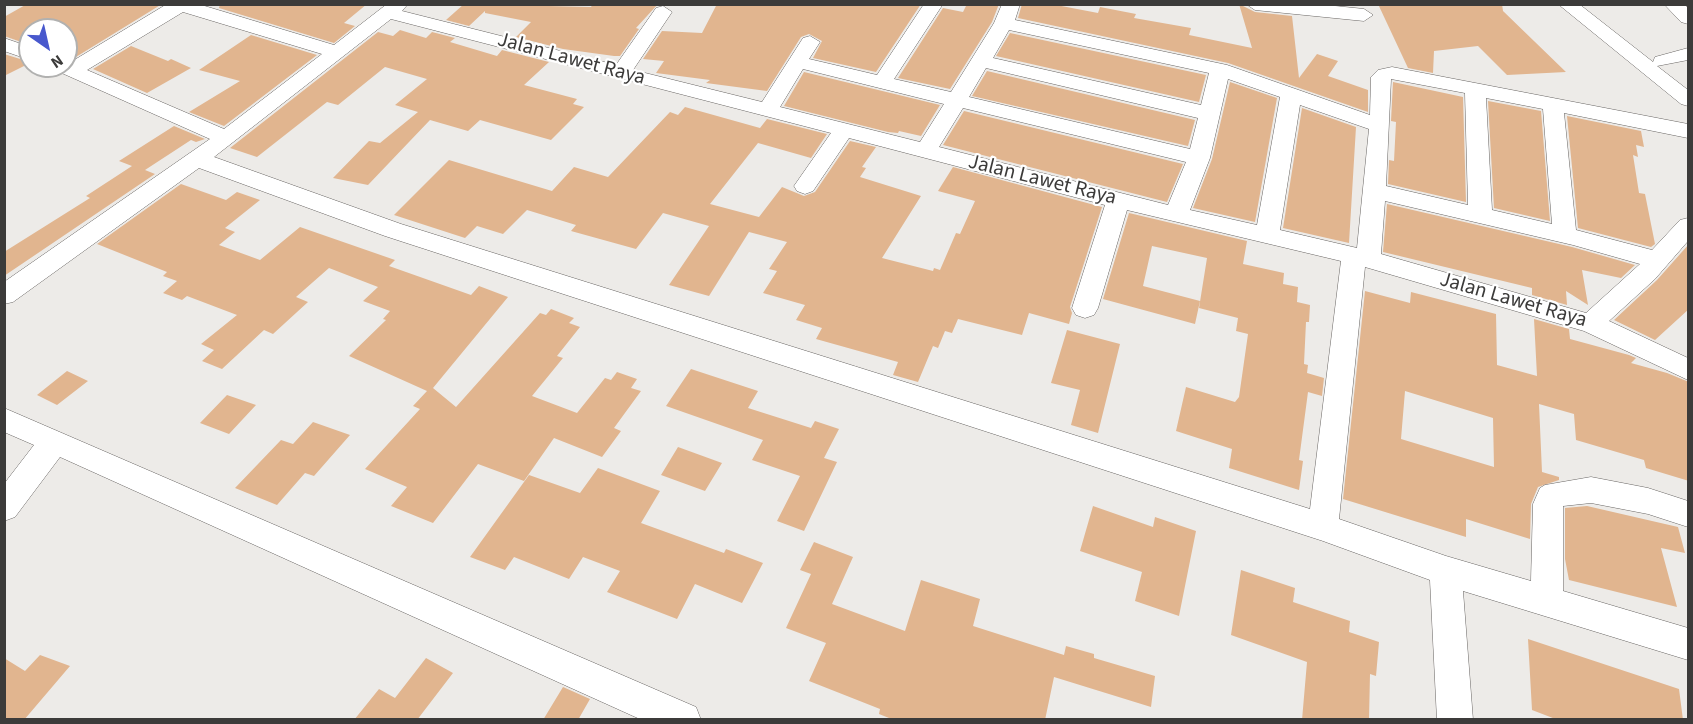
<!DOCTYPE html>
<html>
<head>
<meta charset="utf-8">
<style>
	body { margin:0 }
	#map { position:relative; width:1693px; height:724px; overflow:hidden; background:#edebe8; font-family:"Source Sans 3",sans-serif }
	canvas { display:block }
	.frame { position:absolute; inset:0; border:6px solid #3c3b3a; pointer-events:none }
	.north { position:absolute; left:18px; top:18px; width:60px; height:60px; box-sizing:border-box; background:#fff; border:2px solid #b1b1b0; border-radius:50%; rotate:146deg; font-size:16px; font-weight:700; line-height:24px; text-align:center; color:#3c3b3a }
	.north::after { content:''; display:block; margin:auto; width:21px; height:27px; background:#4858cd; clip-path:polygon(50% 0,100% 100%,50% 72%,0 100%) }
</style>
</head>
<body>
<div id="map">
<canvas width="1693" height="724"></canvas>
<div class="frame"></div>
<div class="north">N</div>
</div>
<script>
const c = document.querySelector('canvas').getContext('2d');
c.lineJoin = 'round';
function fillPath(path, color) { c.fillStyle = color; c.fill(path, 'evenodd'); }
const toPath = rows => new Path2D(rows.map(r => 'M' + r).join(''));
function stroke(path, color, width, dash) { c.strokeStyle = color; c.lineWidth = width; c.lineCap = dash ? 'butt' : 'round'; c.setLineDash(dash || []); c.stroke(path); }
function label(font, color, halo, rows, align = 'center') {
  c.font = font + ' "Source Sans 3",sans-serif'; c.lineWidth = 4.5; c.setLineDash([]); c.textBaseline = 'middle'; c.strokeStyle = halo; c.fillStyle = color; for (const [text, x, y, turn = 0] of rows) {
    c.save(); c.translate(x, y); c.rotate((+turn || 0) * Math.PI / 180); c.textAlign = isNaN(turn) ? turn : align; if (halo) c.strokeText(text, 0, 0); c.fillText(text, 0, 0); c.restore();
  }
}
const building = toPath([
	[27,4,162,4,71,60,66,58,66,30,30,30,30,45,4,36,4,17],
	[220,4,367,4,344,23,355,26,334,43,219,8],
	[464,4,591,7,593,4,658,4,636,28,639,29,620,56,614,56,563,49,516,37,531,22,485,13,485,11,469,26,446,20],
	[717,4,921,4,876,72,813,58,822,41,809,34,801,37,767,91,706,83,710,80,656,73,664,61,643,59,662,31,702,33],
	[967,4,999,4,992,22,950,89,898,78,943,8,963,12],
	[1022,4,1051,4,1098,13,1100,7,1136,14,1134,18,1191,28,1189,35,1252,48,1239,4,1255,12,1292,16,1299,78,1317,54,1338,61,1328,76,1368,90,1368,112,1228,63,1018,18],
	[1378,4,1502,4,1503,11,1566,72,1507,75,1478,46,1434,51,1433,73,1408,68],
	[400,30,426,38,432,32,455,38,450,42,497,56,502,50,549,62,524,85,577,99,573,104,584,107,551,140,480,120,468,131,430,120,368,185,333,178,369,141,380,143,418,112,395,105,427,79,385,67,338,105,327,102,257,157,230,148,378,32,393,36],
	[1010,33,1206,75,1199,102,996,56],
	[251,35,317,55,224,126,189,112,240,81,199,70],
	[131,46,168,61,171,59,191,68,147,93,93,69],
	[4,54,30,62,30,63,4,76],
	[987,71,1195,120,1188,146,972,96],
	[804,72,940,105,921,136,899,131,898,133,888,132,784,106],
	[1230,82,1277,98,1255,222,1193,208,1212,159],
	[1393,82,1463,97,1466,202,1388,184,1389,160,1394,161,1396,122,1391,121],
	[1488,101,1541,111,1550,221,1494,208],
	[685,107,760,128,767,119,827,134,811,158,758,143,710,204,759,217,782,187,804,196,815,192,850,141,876,147,862,167,866,168,860,177,921,196,882,258,933,271,934,268,940,270,956,233,960,234,975,201,938,191,953,167,1102,207,1070,307,1072,313,1069,324,1029,313,1022,335,958,319,952,333,945,331,938,348,933,346,918,382,893,375,898,362,816,339,822,328,796,320,805,305,763,293,777,271,769,269,787,242,749,232,709,296,669,285,709,226,663,213,636,249,571,231,576,225,527,210,503,234,477,226,465,238,394,215,449,160,552,191,574,167,608,177,670,112,678,115],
	[1302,108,1356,127,1349,243,1283,228],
	[964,111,1183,164,1167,202,943,145],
	[1567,116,1641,131,1644,147,1636,145,1638,157,1633,155,1639,193,1645,194,1655,244,1651,247,1578,228],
	[174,126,205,139,196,142,191,140,145,170,155,174,4,276,4,252,90,198,86,196,132,166,119,161],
	[181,184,226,200,237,192,260,200,225,228,235,232,219,245,260,260,300,227,395,260,389,266,471,295,479,286,508,297,433,388,456,407,540,313,546,315,551,309,574,318,569,323,580,327,557,356,563,358,532,396,577,413,605,378,611,380,617,372,637,379,631,388,641,391,614,428,621,431,602,457,554,438,524,481,478,464,433,523,391,506,407,487,365,469,420,409,413,406,427,391,349,356,386,320,383,319,390,311,363,301,378,287,329,268,296,297,308,302,273,334,264,330,222,369,202,361,214,350,201,344,237,315,187,296,182,300,163,293,177,281,163,276,167,272,97,244],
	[1387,204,1572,247,1635,265,1621,278,1582,270,1588,305,1566,291,1567,305,1532,295,1532,288,1383,252],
	[1129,213,1247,241,1243,264,1284,273,1283,284,1298,287,1297,302,1310,305,1309,322,1306,322,1304,364,1308,365,1307,373,1324,378,1322,396,1308,392,1299,460,1303,461,1299,490,1229,468,1232,449,1176,431,1186,387,1235,402,1239,397,1248,334,1236,331,1238,318,1199,308,1207,258,1152,246,1143,286,1200,301,1195,324,1103,299],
	[1689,244,1689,309,1655,340,1614,320,1657,280],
	[1365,291,1410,303,1411,292,1496,314,1497,365,1537,376,1534,319,1569,329,1570,339,1629,355,1636,358,1631,363,1667,373,1689,382,1689,481,1646,468,1644,460,1576,440,1574,414,1539,404,1542,472,1559,477,1559,480,1538,487,1531,504,1530,539,1466,519,1466,537,1343,499],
	[1405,391,1493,418,1494,467,1401,439],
	[1067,330,1120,344,1098,433,1071,425,1080,390,1051,383],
	[691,369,758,391,748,408,811,428,815,421,839,429,824,458,837,462,804,531,777,521,800,476,752,460,763,440,666,406],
	[67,371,88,381,57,405,37,395],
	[227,395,256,405,229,434,200,423],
	[313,422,350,435,314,476,305,473,277,505,235,488,281,440,293,444],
	[678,447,722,463,705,491,661,475],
	[598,468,660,491,641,523,724,553,726,549,763,563,742,603,695,584,677,619,607,592,620,571,583,557,569,579,514,557,505,570,470,557,529,475,580,493],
	[1093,506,1153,527,1155,517,1196,531,1179,616,1135,601,1142,572,1080,551],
	[1587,506,1678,527,1685,553,1661,548,1677,607,1569,580,1565,559,1565,508],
	[814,542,853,557,832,604,905,631,921,580,980,599,973,626,1064,655,1066,646,1094,654,1094,658,1155,676,1151,707,1054,677,1045,720,894,720,879,714,880,709,809,681,826,643,786,628,811,574,800,570],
	[1241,570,1295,588,1293,602,1350,621,1349,632,1379,642,1376,676,1370,674,1369,720,1302,720,1307,662,1231,635],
	[1528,639,1679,689,1683,720,1558,720,1532,710],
	[40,655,70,666,24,720,4,720,4,658,25,671],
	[426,658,453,673,417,720,354,720,379,689,395,698],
	[563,687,590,699,578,720,543,720]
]);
const minor = toPath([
	[167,4,198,4,334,45,387,4,408,4,402,11,616,65,656,8,663,6,672,12,633,70,762,102,803,38,810,36,820,42,809,59,877,75,924,4,943,4,894,79,951,92,994,23,1002,4,1020,4,1015,20,1227,65,1370,115,1371,77,1378,70,1392,67,1688,124,1688,138,1564,113,1576,230,1652,250,1680,220,1688,218,1688,241,1655,279,1609,321,1688,358,1688,380,1584,331,1365,267,1339,519,1446,556,1531,581,1533,504,1540,488,1545,485,1591,477,1648,488,1688,501,1688,527,1648,514,1591,503,1563,506,1563,591,1688,628,1688,660,1463,591,1473,720,1437,720,1430,580,1323,541,385,236,199,168,13,302,4,304,4,282,210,139,55,70,52,66,66,66,66,61,71,62,167,4],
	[183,12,322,54,224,129,87,70,183,12],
	[391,19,831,133,794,186,797,191,805,194,813,191,849,138,1105,205,1072,308,1076,315,1085,318,1094,315,1098,308,1127,210,1341,261,1310,509,401,224,214,157,391,19],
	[1009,30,1209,73,1201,105,993,58,1009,30],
	[986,68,1198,118,1190,149,969,97,986,68],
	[803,69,944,104,920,142,780,107,803,69],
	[1228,79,1280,97,1257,225,1190,210,1210,158,1228,79],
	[1391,79,1465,93,1468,205,1386,186,1391,79],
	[1486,98,1543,109,1552,224,1492,210,1486,98],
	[1300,105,1369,129,1357,248,1280,230,1300,105],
	[963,108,1186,162,1168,205,939,147,963,108],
	[1385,201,1573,245,1640,264,1586,313,1381,254,1385,201],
	[1246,4,1316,4,1364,9,1373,15,1364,21,1255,10,1246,4],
	[1558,4,1579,4,1653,62,1655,57,1688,48,1688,60,1657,66,1688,90,1688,106,1681,104,1558,4],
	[1664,4,1684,4,1688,8,1688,24,1681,22,1664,4],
	[4,38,30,47,30,60,4,51,4,38],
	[4,408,696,707,701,720,642,720,60,457,15,517,4,521,4,484,34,445,4,432,4,408]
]);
const streetNames = [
	["Jalan Lawet Raya",571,60,15],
	["Jalan Lawet Raya",1042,181,14],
	["Jalan Lawet Raya",1513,301,16]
];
fillPath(building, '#e1b58f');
stroke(minor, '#686563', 1);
fillPath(minor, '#fff');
label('21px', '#3c3b3a', '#fff', streetNames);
</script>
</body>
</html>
